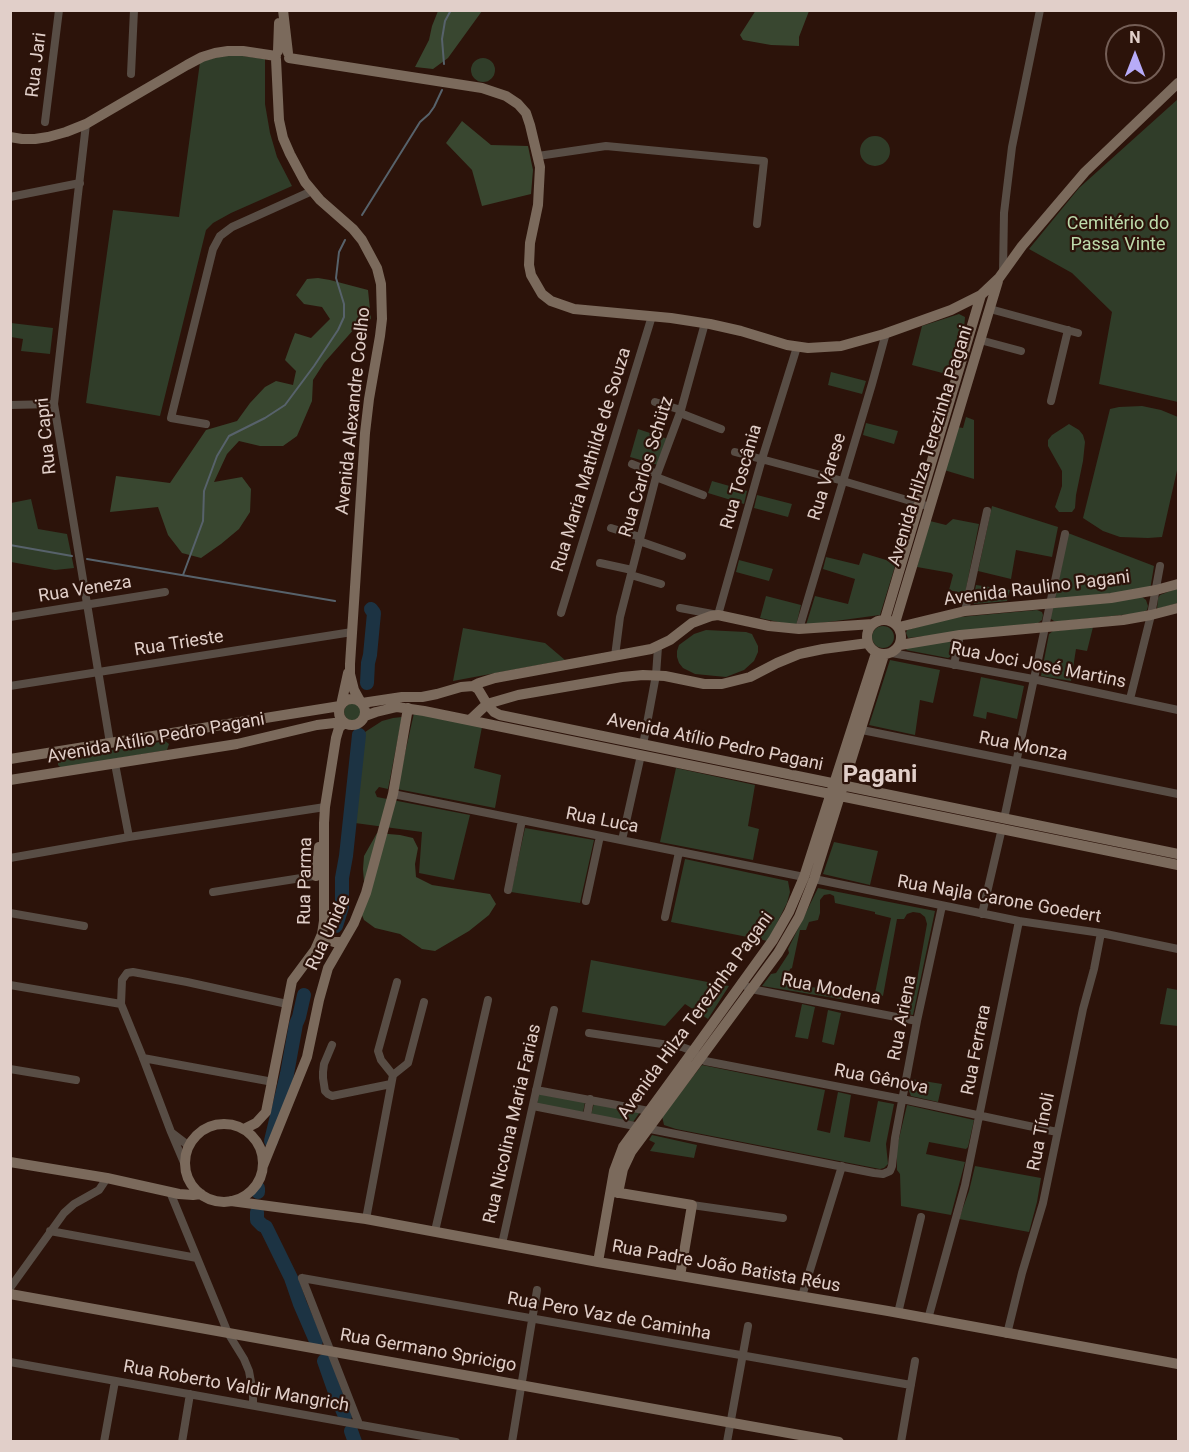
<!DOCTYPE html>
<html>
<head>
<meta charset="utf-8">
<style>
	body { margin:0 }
	#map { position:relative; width:1189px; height:1452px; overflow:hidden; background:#2c130a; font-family:Roboto,sans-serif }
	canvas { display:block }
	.frame { position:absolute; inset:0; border:12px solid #e1cfc9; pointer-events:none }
	.north { position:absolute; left:1105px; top:24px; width:60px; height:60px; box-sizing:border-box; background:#2c130a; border:2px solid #745e56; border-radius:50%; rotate:0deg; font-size:16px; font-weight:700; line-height:24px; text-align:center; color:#e1cfc9 }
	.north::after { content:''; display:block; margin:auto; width:21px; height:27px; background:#b7abf8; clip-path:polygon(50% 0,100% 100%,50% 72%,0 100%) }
</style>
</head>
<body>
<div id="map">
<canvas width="1189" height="1452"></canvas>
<div class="frame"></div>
<div class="north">N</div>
</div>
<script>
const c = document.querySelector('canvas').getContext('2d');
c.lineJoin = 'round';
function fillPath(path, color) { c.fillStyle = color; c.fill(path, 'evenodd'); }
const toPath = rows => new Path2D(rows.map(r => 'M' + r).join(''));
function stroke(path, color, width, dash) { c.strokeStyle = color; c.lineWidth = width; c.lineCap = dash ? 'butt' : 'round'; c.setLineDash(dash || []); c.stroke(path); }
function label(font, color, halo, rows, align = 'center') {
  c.font = font + ' Roboto,sans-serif'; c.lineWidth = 4.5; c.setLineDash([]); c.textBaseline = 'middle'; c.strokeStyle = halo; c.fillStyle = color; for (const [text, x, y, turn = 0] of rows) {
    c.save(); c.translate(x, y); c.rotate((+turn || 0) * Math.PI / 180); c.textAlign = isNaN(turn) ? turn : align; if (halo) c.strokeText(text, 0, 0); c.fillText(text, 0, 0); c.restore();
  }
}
const green = toPath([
	[229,54,265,59,265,104,270,133,277,157,292,186,231,213,213,223,206,230,160,416,86,403,113,210,179,217,200,62],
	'471 70a12 12 0 1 1 24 0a12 12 0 1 1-24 0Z',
	[1178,99,1178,402,1099,384,1112,312,1072,273,1029,249,1079,188],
	'860 151a15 15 0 1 1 30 0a15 15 0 1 1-30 0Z',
	[959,314,965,317,964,329,950,375,912,365,922,326],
	[11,323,53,328,50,354,21,351,23,339,11,337],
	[831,372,866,381,862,394,828,385],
	[1142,406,1161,410,1178,417,1178,466,1162,537,1148,538,1120,537,1103,531,1083,518,1110,409,1119,407],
	[966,417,974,420,974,479,944,470,957,427,963,428],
	[866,423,898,431,894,444,863,435],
	[1069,424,1079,430,1083,435,1085,442,1083,461,1076,495,1075,508,1072,512,1059,512,1055,507,1062,486,1062,471,1048,446,1048,440,1052,435],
	[638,429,668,439,658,465,630,457],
	[712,481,747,491,744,504,708,493],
	[757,495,792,504,788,517,754,508],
	[31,499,38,529,67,534,74,568,55,570,11,562,11,503],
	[992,506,1058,527,1052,557,1016,550,1011,579,978,571],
	[953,519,979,524,965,594,949,590,953,575,951,573,917,567,930,521,946,525],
	[1068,533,1154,566,1150,590,1055,600],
	[863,553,896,563,880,615,806,625,815,596,848,604,855,579,823,569,826,557,859,565],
	[739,560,773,569,769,581,736,572],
	[976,585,1010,590,1007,601,974,604,973,600],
	[1178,588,1178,603,1157,609,1158,598,1160,595],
	[766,596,801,605,796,626,760,618],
	[1142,597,1146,600,1148,606,1147,610,1141,613,1063,621,1054,621,1051,619,1050,613,1052,608],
	[1037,610,1042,612,1043,615,1042,620,1038,623,908,638,906,633,907,630,949,618],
	'872 637a11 11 0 1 1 22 0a11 11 0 1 1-22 0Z',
	[1093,627,1087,651,1076,649,1071,681,1041,676,1049,634,1053,631],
	[463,628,545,643,565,660,453,681],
	[706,630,746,632,752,634,758,646,758,652,754,661,744,670,726,677,695,674,683,668,679,663,677,657,677,651,679,645,694,634],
	[949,641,952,645,950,657,948,658,906,650,909,646],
	[890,660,940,670,933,703,920,700,915,735,869,725],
	[981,677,1024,686,1017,719,987,712,986,719,973,716],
	'344 712a9 9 0 1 1 18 0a9 9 0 1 1-18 0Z',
	[414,713,482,727,474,768,501,775,495,808,397,789],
	[402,717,388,789,379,787,375,792,377,797,470,815,454,880,419,873,422,832,355,823,365,732,382,721,393,718],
	[165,741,169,744,167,750,61,768,58,765,58,761,61,759],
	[676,768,755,785,748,826,759,829,753,860,660,842],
	[525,828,594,840,580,903,511,892],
	[834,842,878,851,870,885,823,874],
	[685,859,788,881,790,892,787,903,768,941,671,922],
	[818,888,935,911,913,1015,897,1012,899,1005,906,1003,912,998,915,991,927,924,925,917,920,913,913,912,907,914,904,919,897,919,883,996,875,993,891,918,875,914,875,912,835,903,834,896,830,894,824,895,820,900,820,913,818,920,809,922,806,930,800,930,792,968,790,969,786,982,848,994,846,1000,762,986,771,974,776,973,789,953,788,949],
	[591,960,729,986,708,1019,685,1004,665,1026,582,1012],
	[1167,988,1178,990,1178,1026,1160,1024],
	[802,1004,815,1007,808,1039,795,1037],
	[828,1010,841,1013,834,1045,822,1042],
	[702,1065,825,1090,817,1130,830,1133,838,1092,851,1095,844,1137,870,1142,878,1101,894,1104,886,1144,888,1164,884,1168,880,1169,676,1129,664,1125,662,1116],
	[911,1079,942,1084,938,1102,911,1096,909,1091],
	[539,1093,585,1102,583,1113,537,1105],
	[594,1103,640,1112,633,1122,591,1115],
	[907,1105,974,1120,968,1147,966,1149,929,1142,926,1154,965,1162,951,1215,901,1206,900,1174,897,1170,897,1147],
	[652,1135,697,1145,694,1158,650,1151,655,1143,649,1140],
	[975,1166,1041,1178,1037,1202,1029,1232,959,1219,969,1191]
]);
const forest = toPath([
	[756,10,809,11,799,37,799,46,771,45,743,40,740,35],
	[438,11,482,11,448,58,433,69,415,67,429,40,432,26],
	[462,121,491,145,528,146,533,170,531,194,482,206,472,170,446,143],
	[318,278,330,280,368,290,371,319,355,328,324,363,313,380,312,401,297,436,283,446,260,446,239,441,227,454,214,482,242,477,251,489,250,512,239,529,221,544,201,558,182,553,168,535,158,507,110,512,116,476,170,483,206,430,237,421,250,403,265,387,276,381,293,385,296,371,285,360,290,346,295,333,311,338,330,319,322,307,304,304,296,295,307,279],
	[377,833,400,835,413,838,418,848,415,864,416,877,432,885,490,894,496,904,489,915,469,931,435,951,422,949,400,934,375,928,364,920,359,908,364,882,363,869,364,856]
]);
const stream = toPath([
	[444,64,442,39,445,21,451,10],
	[362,215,420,122,429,114,434,107,442,90],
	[10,545,72,556],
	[87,559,335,601],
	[183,575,203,521,204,491,217,456,229,436,265,418,285,405,314,366,338,330,344,317,344,304,336,278,339,252,345,240]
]);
const river = toPath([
	[367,683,368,663,370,655,374,613,371,609],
	[336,926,342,907,342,878,346,856,359,735],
	[271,1141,287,1074,296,1024,299,1017,304,995],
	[258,1188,258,1192],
	[257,1212,257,1220,262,1225,266,1227,291,1278,300,1304,316,1341],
	[324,1361,337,1398,345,1416],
	[351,1431,355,1442]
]);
const street = toPath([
	[131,74,134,10],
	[45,122,59,10],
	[86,124,54,404,110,743],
	[538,156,606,146,764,161,757,224],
	[10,197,80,183],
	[1003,272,1004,213,1012,147,1040,10],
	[990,309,1078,333],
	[980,340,1021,351],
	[1051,401,1068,330],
	[655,402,681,410],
	[10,405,54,404],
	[680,413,721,429],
	[206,424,171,418,213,249,220,236,232,227,312,191],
	[735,452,843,481,924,505],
	[632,464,657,474],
	[656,477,703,495],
	[611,528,640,537],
	[639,541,682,556],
	[600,563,632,570],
	[631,575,661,584],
	[680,608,718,615,762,459,797,347],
	[965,611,987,511],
	[561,613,652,316],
	[10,617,165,592],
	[799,629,872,384,886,333],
	[892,653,1033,679,1178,710],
	[615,656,620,617,656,477,681,410,705,323],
	[954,665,960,635],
	[10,686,352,632],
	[1130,699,1151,615,1160,566],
	[862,730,1178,794],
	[643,745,656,675,658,647],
	[115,764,129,837],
	[393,794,804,877],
	[1004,819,1065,534],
	[622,840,641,755],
	[10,858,129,837,325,807],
	[814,879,1019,921,1101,933,1178,949],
	[508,890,522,820],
	[213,892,320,875],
	[586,901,600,836],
	[10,913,84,926],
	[982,914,1002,828],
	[665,917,679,852],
	[741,983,751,989,917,1021],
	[10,985,121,1004,143,1058,171,1132,185,1165],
	[121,1004,122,980,127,973,133,972,187,982,287,1004],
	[589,1033,682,1047,693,1051,700,1058,705,1061,902,1099,1057,1132],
	[332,1045,324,1064,323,1072,323,1078,325,1091,328,1094,332,1096,391,1084],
	[143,1058,273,1082],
	[10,1069,76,1080],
	[393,1075,381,1060,378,1051,397,982],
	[536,1090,649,1111],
	[533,1106,874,1173,883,1174,890,1171,892,1166,895,1138,917,1021,942,906],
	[587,1116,590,1099],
	[172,1133,189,1146],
	[170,1192,228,1333,244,1359,249,1371,253,1393,253,1405],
	[692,1205,783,1218],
	[366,1219,393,1075,408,1063,424,1002],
	[50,1231,197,1258],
	[435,1231,488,1000],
	[502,1244,554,1010],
	[302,1278,911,1385],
	[302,1278,359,1424],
	[10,1288,64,1213,74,1204,99,1190,107,1178],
	[802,1296,842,1166],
	[898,1313,921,1217],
	[928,1319,965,1185,1019,921],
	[1007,1334,1022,1273,1043,1203,1083,1009,1094,969,1101,933],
	[10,1362,456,1442],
	[104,1442,115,1381],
	[182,1442,190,1394],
	[512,1442,537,1290],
	[727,1442,748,1326],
	[901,1442,915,1361]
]);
const secondary = toPath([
	[283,10,288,53],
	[278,51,279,23],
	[289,58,482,88,506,96,518,104,526,113,530,125,540,167,538,205,530,243,529,265,531,275,542,294,551,301,574,309,671,318,710,324,741,331,787,345,808,348,841,346,884,334,951,310,981,295,999,278,1022,246,1085,172,1178,83],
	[276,59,279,120,283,138,290,154,305,182,320,200,353,229,362,240,377,268,381,284,382,319,380,336,369,399,365,433,350,664,350,674,354,690,360,701],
	[10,137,22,139,35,139,48,137,66,132,86,124,187,65,202,57,215,53,228,51,243,51,276,56],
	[885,619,981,295],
	'867 637a17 17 0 1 1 34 0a17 17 0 1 1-34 0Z',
	[895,623,998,281],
	[899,627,965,611,1111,598,1156,590,1178,584],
	[900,645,960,635,1123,620,1151,615,1178,608],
	[473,686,479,683,495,678,651,649,670,640,692,623,711,616,718,615,769,626,799,629,873,624],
	'339 712a13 13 0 1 1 26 0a13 13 0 1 1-26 0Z',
	[362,703,402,697,422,697,437,694,461,687,473,686,478,689,487,704,494,712,500,715,1178,854],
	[341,705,348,673],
	[365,716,376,712,397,707,424,711,1178,865],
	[470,720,487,704,518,695,622,677,643,675,665,676,704,684,722,684,750,677,777,663,799,654,823,649,868,643],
	[10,759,340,706],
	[10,780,237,744,317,725,343,722],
	[316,876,319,847],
	[322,934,328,940,334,942,343,942],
	'185 1163a39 39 0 1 1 78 0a39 39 0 1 1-78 0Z',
	[244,1129,256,1123,266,1112,292,981,315,950,322,934,324,921,324,823,325,807,336,738,339,728,344,723],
	[10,1162,107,1178,179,1194,193,1195,201,1194],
	[263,1166,307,1057,319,1000,328,968,354,923,366,893,393,794,408,708],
	[614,1192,692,1205,680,1276],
	[618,1193,623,1169,631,1152,778,953,799,917,814,879,884,655],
	[231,1201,366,1219,598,1262,888,1311,1178,1364],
	[598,1262,614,1171,623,1147,693,1051,773,940,789,912,804,877,876,653],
	[10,1294,839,1442]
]);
const streetNames = [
	["Rua Jari",37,65,-83],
	["Avenida Alexandre Coelho",354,411,-84],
	["Rua Capri",47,436,-96],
	["Avenida Hilza Terezinha Pagani",931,446,-73],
	["Rua Maria Mathilde de Souza",592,460,-73],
	["Rua Carlos Schütz",647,467,-73],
	["Rua Toscânia",742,477,-74],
	["Rua Varese",828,477,-73],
	["Avenida Raulino Pagani",1037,589,-7],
	["Rua Veneza",85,590,-9],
	["Rua Trieste",179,644,-9],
	["Rua Joci José Martins",1038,666,11],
	["Avenida Atílio Pedro Pagani",156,739,-10],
	["Avenida Atílio Pedro Pagani",715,743,12],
	["Rua Monza",1023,747,11],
	["Rua Luca",602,821,11],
	["Rua Parma",306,881,-89],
	["Rua Najla Carone Goedert",999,900,10],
	["Rua Unide",329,933,-65],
	["Rua Modena",831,990,11],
	["Avenida Hilza Terezinha Pagani",696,1016,-54],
	["Rua Ariena",903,1018,-79],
	["Rua Ferrara",977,1050,-79],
	["Rua Gênova",881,1080,11],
	["Rua Nicolina Maria Farias",513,1124,-77],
	["Rua Tínoli",1042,1132,-79],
	["Rua Padre João Batista Réus",726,1267,10],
	["Rua Pero Vaz de Caminha",609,1317,10],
	["Rua Germano Spricigo",428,1351,10],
	["Rua Roberto Valdir Mangrich",236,1387,10]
];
const parkNames = [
	["Cemitério do",1118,224],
	["Passa Vinte",1118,245]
];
const districtNames = [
	["Pagani",880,776]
];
fillPath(green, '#303d29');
fillPath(forest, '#394730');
stroke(stream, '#57626b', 2);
stroke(river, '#1c3343', 14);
stroke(street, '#584d45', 8);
stroke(secondary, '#7b6a5c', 10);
label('18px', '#e1cfc9', '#2c130a', streetNames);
label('18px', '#bddaab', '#2c130a', parkNames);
label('bold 24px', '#e1cfc9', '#2c130a', districtNames);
</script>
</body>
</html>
